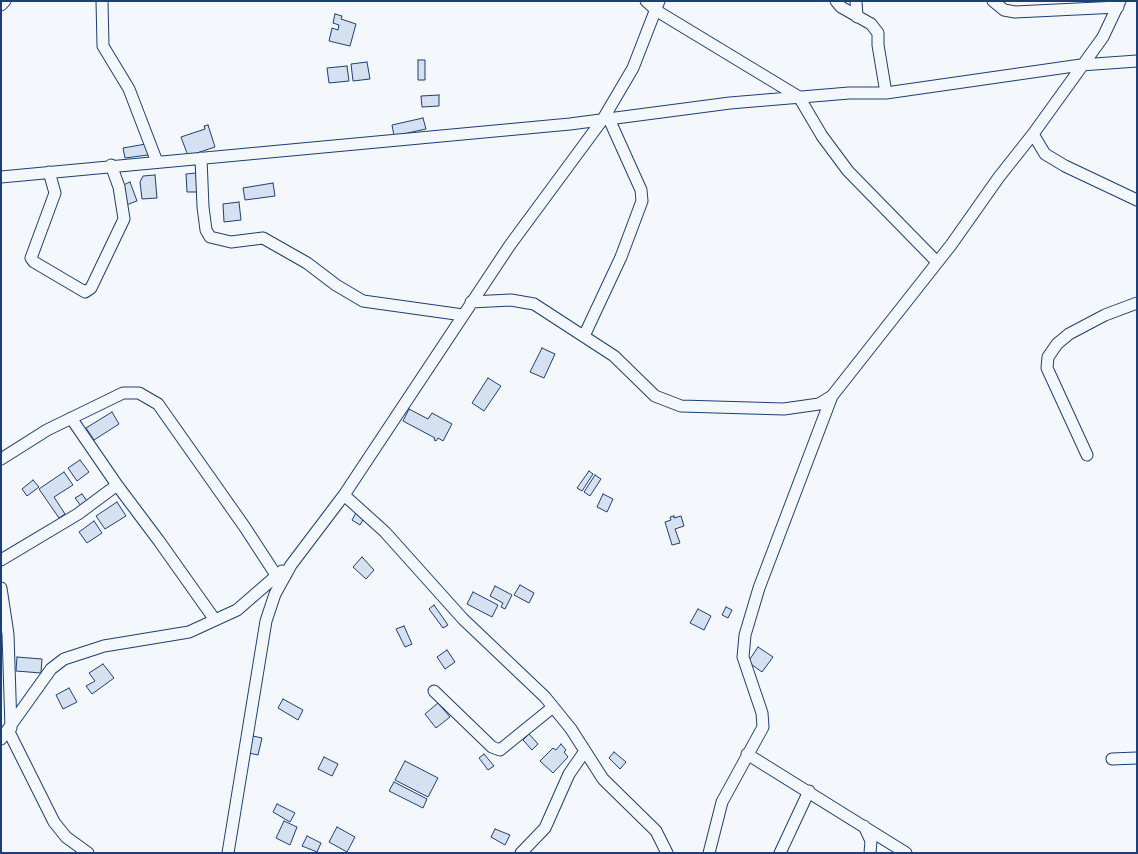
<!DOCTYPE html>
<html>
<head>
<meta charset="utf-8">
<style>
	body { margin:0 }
	#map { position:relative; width:1138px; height:854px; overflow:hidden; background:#f4f7fb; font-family:"Sofia Sans Condensed",sans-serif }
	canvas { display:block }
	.frame { position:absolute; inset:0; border:2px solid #1d3f73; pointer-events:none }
</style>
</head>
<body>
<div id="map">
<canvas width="1138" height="854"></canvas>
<div class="frame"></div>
</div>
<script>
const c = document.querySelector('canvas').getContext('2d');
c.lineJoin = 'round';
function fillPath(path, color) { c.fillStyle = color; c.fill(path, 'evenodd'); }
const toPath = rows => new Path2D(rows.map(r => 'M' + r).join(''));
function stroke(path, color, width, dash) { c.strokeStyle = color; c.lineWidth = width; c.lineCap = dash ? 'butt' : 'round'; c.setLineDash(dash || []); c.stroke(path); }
const building = toPath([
	[335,14,342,16,341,19,356,24,350,46,329,41,332,28,338,30,339,25,333,23,335,14],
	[418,60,425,60,425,80,418,80,418,60],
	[367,62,370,79,353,81,351,64,367,62],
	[347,66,349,81,329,83,327,68,347,66],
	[439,95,439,106,422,107,421,96,439,95],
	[423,118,426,129,394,136,392,125,423,118],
	[208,125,215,147,188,156,181,137,205,129,204,126,208,125],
	[146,144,148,155,125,158,123,148,146,144],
	[196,173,197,192,187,192,186,174,196,173],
	[155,175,157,198,142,199,140,182,143,176,155,175],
	[130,182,137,201,126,205,119,187,130,182],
	[273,183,275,196,245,200,243,188,273,183],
	[239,202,241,220,224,222,223,204,239,202],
	[542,348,555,354,544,378,530,372,542,348],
	[488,378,501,386,484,411,472,403,488,378],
	[409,409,428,419,432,413,452,424,443,441,438,438,436,441,434,440,435,438,403,421,409,409],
	[112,412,119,424,94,440,86,428,112,412],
	[80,460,89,472,77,481,68,468,80,460],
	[589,471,593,474,582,491,577,488,589,471],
	[64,472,73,485,54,497,65,514,59,518,39,489,64,472],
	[595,475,601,479,590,496,584,492,595,475],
	[33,480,39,487,27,496,22,489,33,480],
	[82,494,87,501,81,506,75,498,82,494],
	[603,494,613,499,607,512,597,507,603,494],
	[117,502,126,516,105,529,96,516,117,502],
	[356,513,364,518,360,525,352,520,356,513],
	[674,516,674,518,681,516,684,526,675,529,680,543,672,545,665,522,671,520,670,517,674,516],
	[94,521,102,533,87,543,79,532,94,521],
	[362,557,374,570,366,579,353,567,362,557],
	[520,585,534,593,529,603,514,595,520,585],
	[495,586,512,595,505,609,501,607,503,603,490,596,495,586],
	[473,592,498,605,492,617,467,604,473,592],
	[434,605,448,625,443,628,429,609,434,605],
	[726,607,732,610,728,618,722,615,726,607],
	[698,609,711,616,704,630,690,623,698,609],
	[404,626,412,644,405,647,396,629,404,626],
	[758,647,773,657,762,672,748,662,758,647],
	[447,650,455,662,445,669,437,657,447,650],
	[17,657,42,659,41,673,16,671,17,657],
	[103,664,114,678,92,694,86,686,95,681,89,673,103,664],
	[69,688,77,702,63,709,56,695,69,688],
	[283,699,303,710,298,720,278,708,283,699],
	[438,703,450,717,436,728,425,714,438,703],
	[529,734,538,744,532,750,523,740,529,734],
	[253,736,262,738,258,755,249,753,253,736],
	[561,744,566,750,564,752,568,757,553,773,540,761,553,748,556,750,561,744],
	[614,752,626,762,620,769,609,758,614,752],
	[484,754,494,766,488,770,479,758,484,754],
	[324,757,338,764,332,776,318,769,324,757],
	[405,761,438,778,428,797,395,780,405,761],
	[394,782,427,799,423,808,389,791,394,782],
	[277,804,295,813,290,822,273,812,277,804],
	[284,821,297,827,290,845,276,838,284,821],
	[337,827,355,837,347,852,329,842,337,827],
	[495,829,510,835,505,845,491,837,495,829],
	[307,836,321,843,317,852,302,846,307,836]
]);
const minor = toPath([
	[102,1,103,46,129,89,157,162],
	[646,1,657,11,799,97,822,136,848,171,937,262],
	[836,1,841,7,871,24,878,33,878,45,886,93],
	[856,1,857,17],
	[993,1,1004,10,1015,12,1118,7],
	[1,5,5,1],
	[1033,134,1045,154,1065,166,1137,200],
	[201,158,203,207,206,230,210,237,231,242,263,238,307,263,336,285,363,301,463,315],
	[49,172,55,193,31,258,34,262,85,292,91,288,124,219,119,187,111,165],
	[1,177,570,124,730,103,849,93,886,93,1081,65,1137,61],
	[471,302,511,300,534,304,614,356,655,396,681,406,784,409,819,404,832,396],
	[584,336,621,257,642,201,641,190,609,119],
	[71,418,117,485],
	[1087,455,1047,368,1048,357,1057,344,1069,334,1105,315,1137,303],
	[1,459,47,430,123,393,139,393,158,404,244,526,276,575],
	[344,495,385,532,463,619,545,697,571,729,603,779,656,831,667,853],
	[1,560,78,514,117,485,159,541,215,620],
	[1,588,8,634,11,728],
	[434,691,492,747,500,750,553,707],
	[9,732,54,822,66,837,88,853],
	[1,739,51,669,64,659,104,646,189,632,237,610,282,571],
	[747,754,906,853],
	[1112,759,1137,758],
	[864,826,871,841,870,853],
	[228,853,266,621,275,594,291,565,344,495,510,245,603,119,633,68,659,1],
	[521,853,545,828,569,774,585,751],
	[709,853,722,802,763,727,762,713,743,657,745,635,759,588,832,396,951,245,999,177,1033,134,1103,37,1120,1],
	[780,853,809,791]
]);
fillPath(building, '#d5e0f0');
stroke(building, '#1d3f73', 1);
stroke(minor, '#1d3f73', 13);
stroke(minor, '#f4f7fb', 11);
</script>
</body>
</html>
